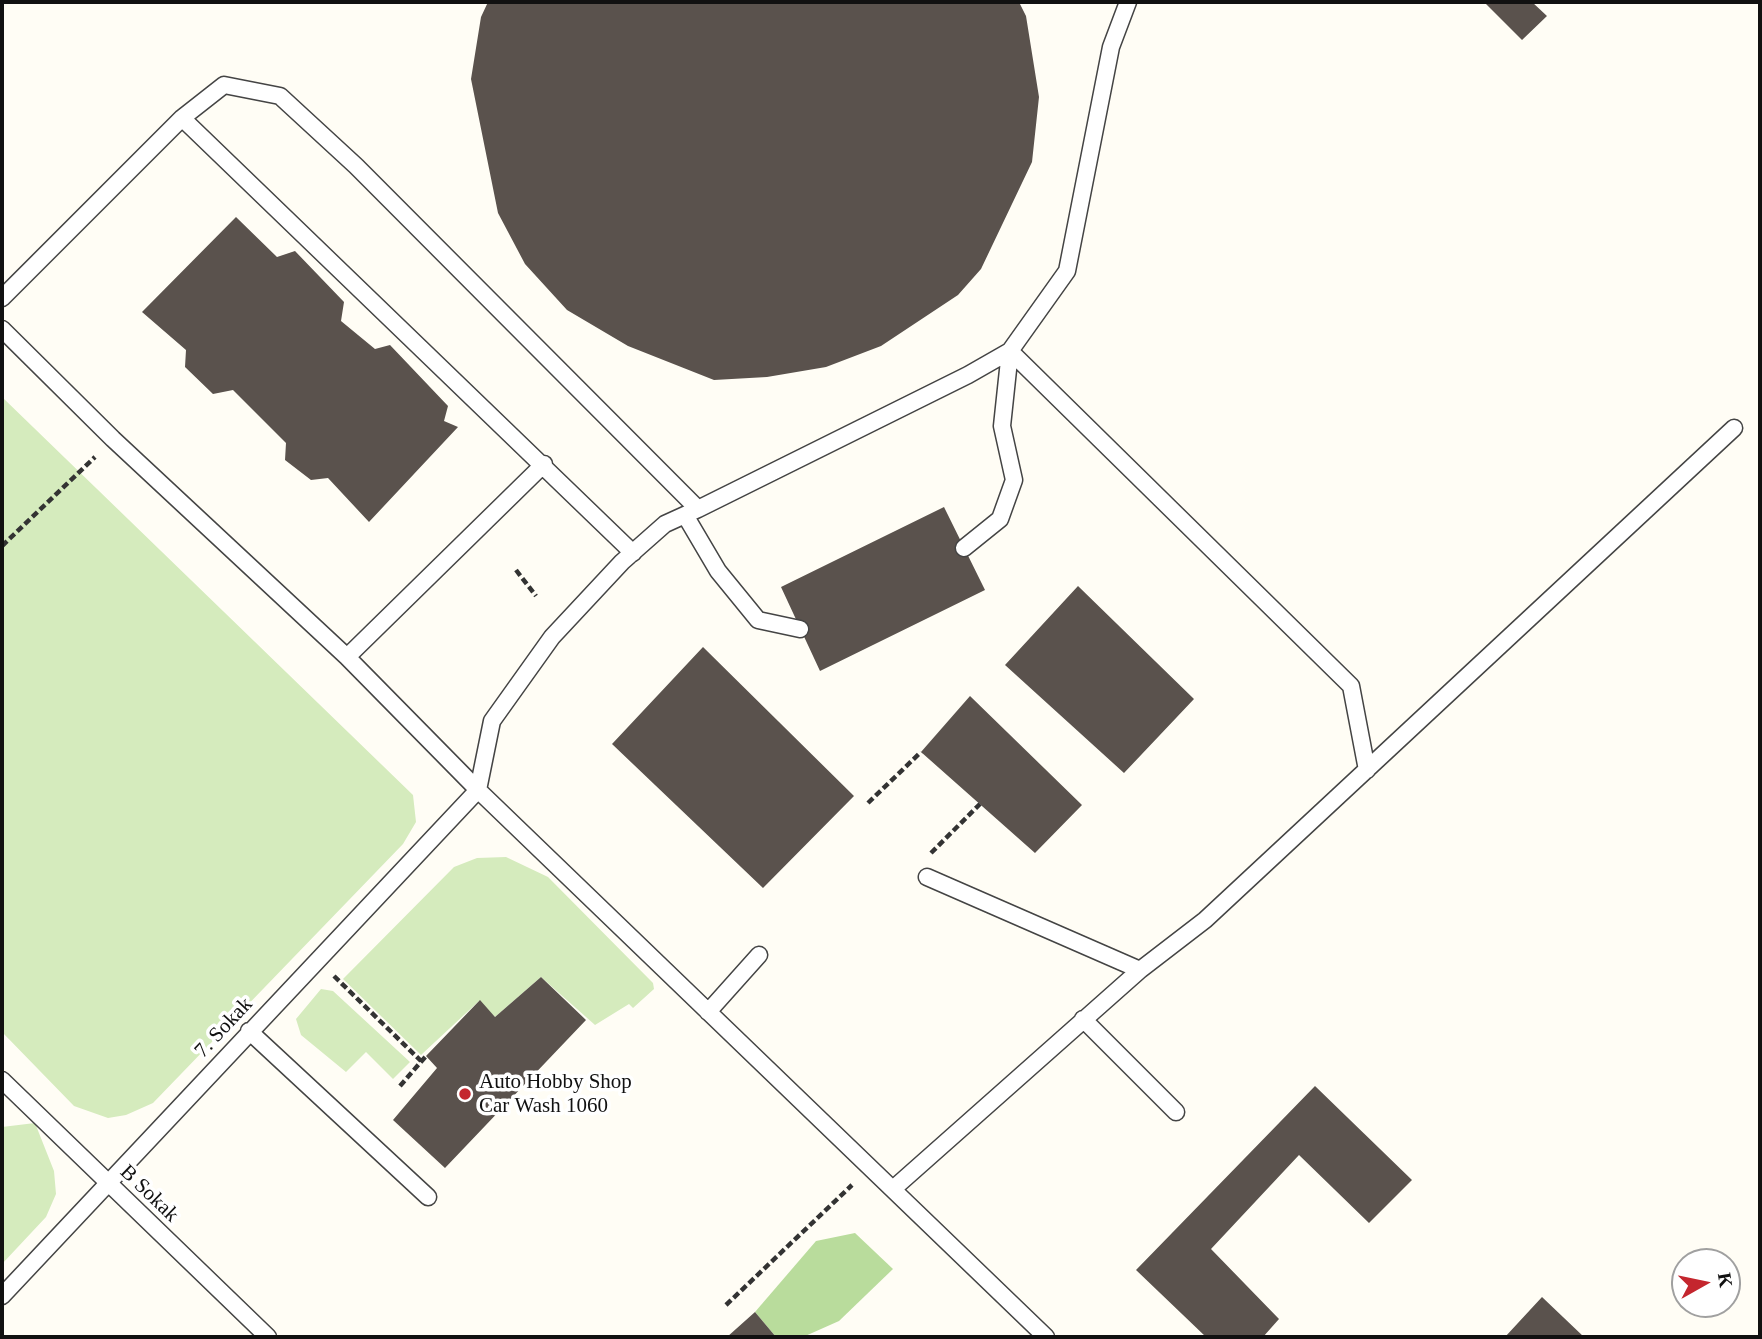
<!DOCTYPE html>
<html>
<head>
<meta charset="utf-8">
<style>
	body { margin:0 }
	#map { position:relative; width:1762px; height:1339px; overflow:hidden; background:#fffdf5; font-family:Georgia,serif }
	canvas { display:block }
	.frame { position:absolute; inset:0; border:4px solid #111; pointer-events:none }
	.north { position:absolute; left:1671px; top:1248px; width:70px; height:70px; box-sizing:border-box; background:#fff; border:2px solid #a0a0a0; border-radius:50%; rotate:81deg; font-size:19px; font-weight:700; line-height:28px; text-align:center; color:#111 }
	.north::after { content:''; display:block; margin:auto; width:24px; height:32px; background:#c4262e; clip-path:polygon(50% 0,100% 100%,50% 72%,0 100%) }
</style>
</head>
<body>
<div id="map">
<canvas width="1762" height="1339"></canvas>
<div class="frame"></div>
<div class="north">K</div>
</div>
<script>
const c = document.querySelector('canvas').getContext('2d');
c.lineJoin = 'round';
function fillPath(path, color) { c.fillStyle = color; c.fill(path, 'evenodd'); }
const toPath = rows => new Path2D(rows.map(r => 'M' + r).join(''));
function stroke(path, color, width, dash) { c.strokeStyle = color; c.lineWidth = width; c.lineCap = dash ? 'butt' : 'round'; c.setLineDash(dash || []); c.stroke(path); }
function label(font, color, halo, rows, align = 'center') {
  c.font = font + ' Georgia,serif'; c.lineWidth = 7; c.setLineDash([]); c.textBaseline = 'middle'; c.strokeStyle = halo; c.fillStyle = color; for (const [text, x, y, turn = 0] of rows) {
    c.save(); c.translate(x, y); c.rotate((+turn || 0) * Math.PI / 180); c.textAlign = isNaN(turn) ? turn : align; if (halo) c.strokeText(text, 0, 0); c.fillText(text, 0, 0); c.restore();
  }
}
const green = toPath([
	[2,397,413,795,416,822,403,844,153,1103,126,1115,108,1118,74,1106,2,1032],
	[506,857,548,877,653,983,654,989,633,1008,629,1004,595,1025,541,977,495,1017,479,1001,421,1055,343,979,454,867,477,858],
	[321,989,333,991,410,1062,393,1079,366,1052,346,1072,301,1035,296,1019],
	[35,1123,54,1171,56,1194,46,1217,2,1264,2,1127]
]);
const forest = toPath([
	[855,1233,893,1269,839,1321,803,1337,776,1337,755,1312,816,1241]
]);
const building = toPath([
	[488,2,1019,2,1026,16,1039,97,1032,162,981,269,958,295,881,346,826,367,767,377,714,380,628,346,567,310,525,264,498,213,471,79,481,17],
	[1484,2,1532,2,1547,16,1522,40],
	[236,217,277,257,295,251,344,302,341,321,375,349,390,345,448,406,444,421,458,427,369,522,328,478,311,480,285,460,286,443,233,390,213,394,185,367,186,350,142,312],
	[944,507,985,590,820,671,781,587],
	[1078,586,1194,699,1124,773,1005,665],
	[703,647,854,796,763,888,612,744],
	[970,696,1082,805,1035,853,921,752],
	[541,977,586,1020,445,1168,393,1120,437,1068,426,1056,480,1000,495,1017],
	[1315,1086,1412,1180,1369,1223,1299,1155,1211,1249,1279,1319,1263,1337,1206,1337,1136,1270],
	[1542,1297,1584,1337,1505,1337],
	[755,1312,776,1337,727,1337]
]);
const path = toPath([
	[2,546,95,457],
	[516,570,536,596],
	[868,803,921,752],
	[931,853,980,804],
	[334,976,421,1061],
	[400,1086,426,1056],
	[726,1305,852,1185]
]);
const service = toPath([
	[182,118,633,553],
	[2,298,182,118,224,85,280,96,356,166,698,509,968,375,1010,351,1351,686,1367,770],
	[2,329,113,439,347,657,478,790,1046,1337],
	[685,515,718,571,758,620,800,629],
	[964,548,1000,519,1014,480,1002,426,1010,351,1067,271,1111,47,1128,2],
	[347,657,544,464],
	[927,877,1140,970],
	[708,1012,759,955],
	[1083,1019,1176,1112],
	[249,1031,428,1197],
	[2,1080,268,1337],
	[893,1189,1140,970,1205,920,1734,428],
	[2,1296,478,790,492,721,552,637,622,562,665,524,698,509]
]);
const markers = [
	[465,1094,7,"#c4262e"]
];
const streetNames = [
	["7. Sokak",224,1028,-47],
	["B Sokak",149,1194,44]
];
const poiNames = [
	["Auto Hobby Shop",479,1082],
	["Car Wash 1060",479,1106]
];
fillPath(green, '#d5ebbd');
fillPath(forest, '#b9dc9c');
fillPath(building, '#5a524d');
stroke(service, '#444', 19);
stroke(path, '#333', 4.5, [7, 3.5]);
stroke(service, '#fff', 16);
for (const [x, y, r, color] of markers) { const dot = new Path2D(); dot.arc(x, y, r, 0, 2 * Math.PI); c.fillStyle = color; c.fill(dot); stroke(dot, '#fff', 2.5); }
label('21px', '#111', '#fff', streetNames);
label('21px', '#111', '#fff', poiNames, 'left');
</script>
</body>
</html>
